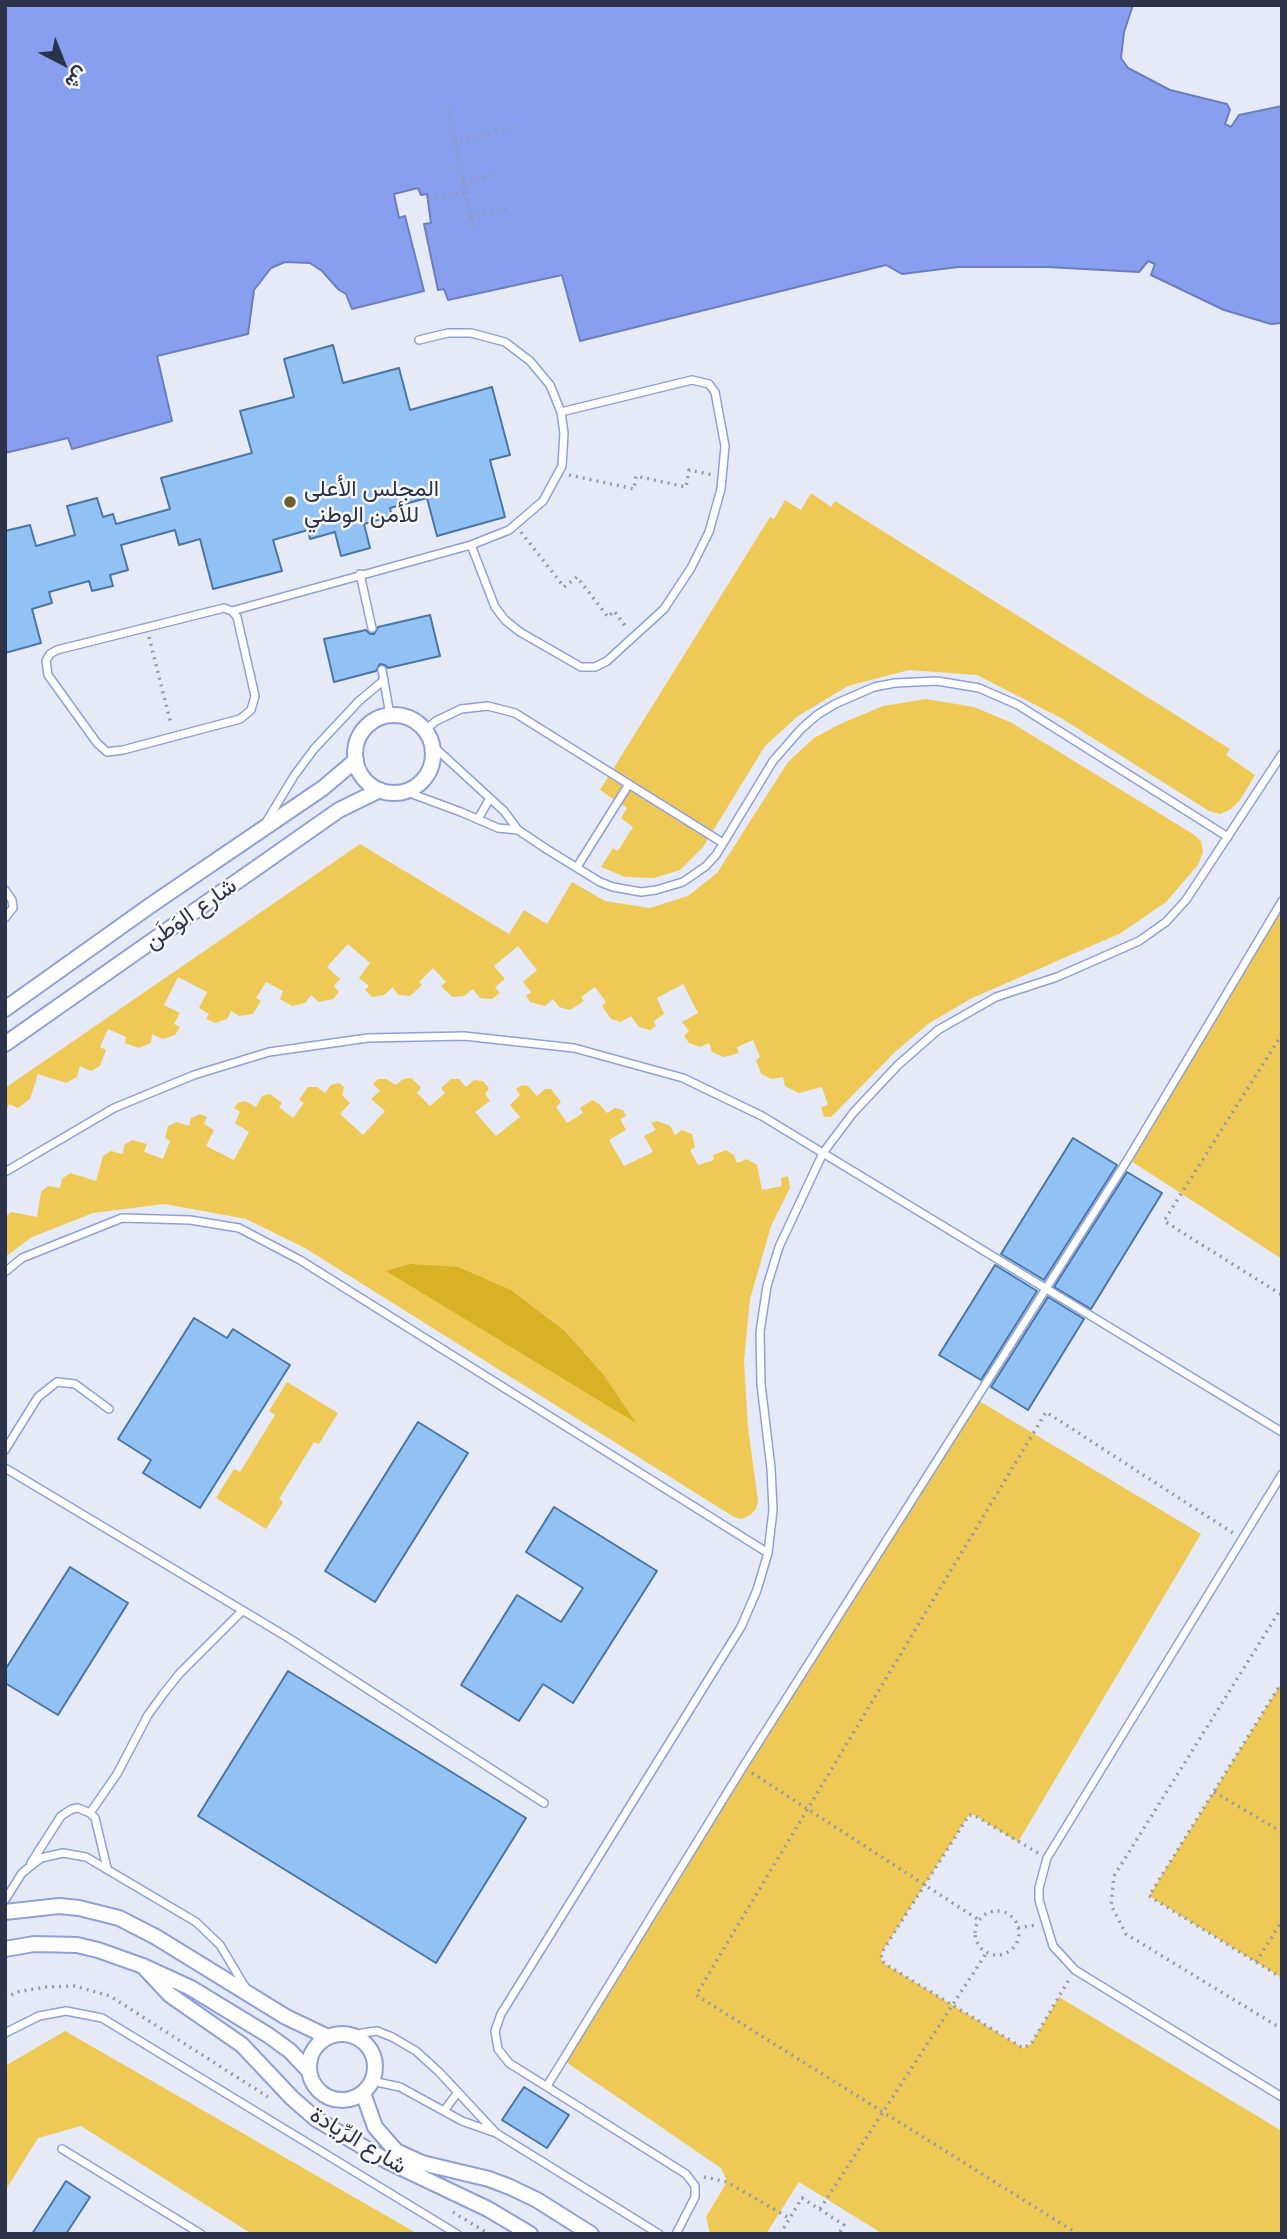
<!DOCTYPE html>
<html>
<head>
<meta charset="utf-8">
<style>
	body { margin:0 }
	#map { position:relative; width:1287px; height:2239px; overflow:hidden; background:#e6eaf7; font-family:"Noto Sans",Vazirmatn,sans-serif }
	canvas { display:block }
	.frame { position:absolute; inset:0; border:7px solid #2b324a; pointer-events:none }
	.north { position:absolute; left:28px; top:28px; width:70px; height:70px; -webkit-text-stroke:5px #f8f8f8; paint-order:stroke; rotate:138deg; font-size:19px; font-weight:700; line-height:28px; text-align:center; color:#2b324a }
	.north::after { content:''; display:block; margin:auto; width:24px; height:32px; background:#2b324a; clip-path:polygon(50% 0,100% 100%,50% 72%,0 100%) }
</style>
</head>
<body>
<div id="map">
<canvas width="1287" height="2239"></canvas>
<div class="frame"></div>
<div class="north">ش</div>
</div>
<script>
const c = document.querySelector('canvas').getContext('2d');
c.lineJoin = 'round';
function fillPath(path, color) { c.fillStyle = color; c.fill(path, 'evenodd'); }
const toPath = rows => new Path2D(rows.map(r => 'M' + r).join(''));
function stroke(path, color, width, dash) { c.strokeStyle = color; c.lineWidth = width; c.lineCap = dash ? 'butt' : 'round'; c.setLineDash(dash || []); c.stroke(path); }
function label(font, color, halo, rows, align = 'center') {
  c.font = font + ' "Noto Sans",Vazirmatn,sans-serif'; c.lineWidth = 5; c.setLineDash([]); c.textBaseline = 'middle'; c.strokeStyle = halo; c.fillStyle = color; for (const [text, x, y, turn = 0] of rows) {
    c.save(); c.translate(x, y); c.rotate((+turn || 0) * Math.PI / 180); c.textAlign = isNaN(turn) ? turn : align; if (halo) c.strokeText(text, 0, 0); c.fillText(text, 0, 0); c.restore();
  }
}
const green = toPath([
	[811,493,831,507,835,501,1230,749,1226,755,1255,775,1240,800,1231,809,1220,814,1209,811,1061,718,977,675,909,670,848,686,798,716,765,746,703,847,680,870,654,878,625,877,601,867,613,848,618,851,633,827,621,818,627,808,600,790,770,517,774,519,785,500,801,510],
	[926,699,974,707,1012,723,1193,834,1201,841,1203,852,1198,865,1166,902,1121,933,970,999,928,1024,896,1051,831,1117,824,1117,821,1107,828,1105,822,1087,799,1093,785,1086,783,1077,772,1079,761,1074,756,1060,760,1057,753,1040,737,1047,739,1053,724,1057,712,1052,709,1043,700,1047,689,1043,684,1036,689,1031,682,1022,698,1013,683,984,657,998,664,1014,654,1021,656,1026,650,1030,639,1027,631,1016,621,1022,611,1019,602,1006,606,1002,595,987,581,997,584,1001,570,1010,559,1007,553,999,545,1006,530,1002,526,996,531,992,523,982,537,970,518,946,494,966,505,979,495,987,500,993,492,999,480,998,473,989,464,996,452,997,441,986,446,982,433,968,419,982,422,985,410,996,398,995,393,987,384,995,372,997,365,990,369,986,359,978,370,963,348,944,327,967,340,979,334,986,339,992,333,999,319,1002,311,995,305,1003,292,1006,280,999,283,991,266,982,256,998,261,1001,253,1014,239,1016,231,1011,227,1019,215,1023,206,1019,209,1014,199,1008,207,992,178,977,164,1005,180,1013,174,1024,180,1027,175,1035,163,1039,152,1034,151,1043,139,1048,125,1043,126,1037,108,1029,100,1047,106,1050,100,1066,91,1071,80,1066,77,1077,66,1083,38,1074,30,1099,18,1108,9,1104,5,1116,5,1088,360,844,509,934,524,910,547,924,572,882,605,901,650,908,688,896,717,873,788,762,814,738,840,724,883,706],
	[1282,910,1282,1259,1128,1159],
	[411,1078,421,1087,417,1093,430,1106,445,1093,441,1088,451,1079,459,1079,466,1087,474,1080,483,1081,489,1088,485,1094,490,1101,475,1112,496,1136,520,1117,510,1105,520,1095,516,1089,522,1085,528,1086,537,1096,545,1089,551,1089,561,1102,556,1107,567,1123,583,1113,580,1108,592,1100,599,1104,607,1113,615,1108,623,1110,626,1116,620,1119,626,1130,609,1140,624,1166,653,1152,644,1136,656,1130,651,1123,657,1121,670,1126,675,1135,682,1130,692,1134,695,1147,690,1150,698,1165,714,1160,713,1155,726,1150,734,1155,737,1163,747,1159,757,1165,762,1190,782,1186,781,1178,788,1176,790,1188,771,1226,750,1299,744,1361,748,1427,758,1501,756,1509,750,1515,742,1519,734,1517,305,1248,246,1219,165,1204,93,1213,32,1237,5,1257,5,1217,11,1212,37,1217,41,1192,48,1186,60,1188,62,1179,70,1173,96,1181,103,1156,111,1151,123,1154,124,1145,132,1140,147,1144,144,1152,163,1159,170,1141,165,1138,168,1126,177,1122,189,1126,191,1118,200,1114,207,1117,204,1124,214,1130,206,1146,234,1160,249,1132,235,1123,240,1112,234,1108,238,1103,245,1101,256,1107,262,1096,270,1094,282,1103,279,1107,293,1118,304,1103,299,1100,308,1087,317,1087,325,1093,331,1085,339,1083,344,1087,342,1095,350,1103,340,1114,363,1135,385,1111,371,1099,380,1091,373,1084,378,1079,386,1079,396,1085,403,1079],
	[511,1290,565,1331,603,1374],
	[287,1382,338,1413,319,1444,314,1442,279,1499,283,1502,266,1529,216,1498,234,1469,240,1472,275,1415,269,1411],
	[976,1399,1201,1534,1018,1842,974,1815,969,1815,882,1952,881,1959,885,1964,1023,2048,1031,2044,1059,1997,1282,2131,1282,2234,883,2234,799,2182,766,2234,710,2234,706,2217,727,2182,721,2168,563,2060],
	[1282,1682,1282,1978,1149,1896],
	[65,2031,418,2234,252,2234,81,2126,38,2138,5,2191,5,2066]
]);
const forest = toPath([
	[410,1264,458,1267,511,1290,565,1331,603,1374,636,1423,386,1271]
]);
const water = toPath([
	[5,5,1133,5,1124,32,1121,58,1128,68,1170,90,1227,104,1230,110,1225,124,1231,127,1239,115,1282,106,1282,323,1271,324,1224,310,1151,275,1155,264,1148,261,1139,272,1047,267,958,267,902,274,886,265,580,341,562,275,448,300,444,289,438,290,424,224,431,223,427,194,421,195,418,188,394,194,399,218,405,216,424,291,352,309,346,294,339,290,322,271,310,263,285,262,271,268,254,290,248,334,157,356,172,421,72,449,68,438,5,453,5,5]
]);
const building = toPath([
	[333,345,343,383,399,368,410,410,492,387,510,455,490,460,505,517,437,536,427,498,390,508,392,516,364,524,370,548,341,556,335,532,310,539,308,530,273,540,282,571,213,589,200,539,179,545,175,530,121,545,128,570,110,575,113,586,92,591,89,581,49,592,52,603,32,609,41,643,5,653,5,531,30,525,36,546,75,535,67,506,97,498,103,517,113,514,116,524,170,509,161,478,252,453,240,411,294,397,284,359,333,345],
	[430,615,440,656,388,668,385,665,380,664,376,671,334,682,324,639,366,630,370,634,374,634,378,627,430,615],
	[1073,1138,1117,1165,1044,1280,1001,1254,1073,1138],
	[1127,1172,1162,1193,1091,1309,1054,1287,1127,1172],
	[995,1265,1037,1291,981,1380,939,1355,995,1265],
	[1048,1297,1084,1319,1028,1410,991,1387,1048,1297],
	[194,1318,227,1338,233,1329,290,1365,200,1508,143,1473,151,1460,118,1439,194,1318],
	[418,1422,468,1453,375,1602,325,1571,418,1422],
	[554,1507,657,1571,573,1703,543,1684,519,1721,461,1685,517,1595,561,1622,583,1588,526,1552,554,1507],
	[70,1567,128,1603,58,1715,5,1683,5,1670,70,1567],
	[288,1671,526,1818,436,1963,198,1816,288,1671],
	[524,2087,569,2115,547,2148,502,2120,524,2087],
	[66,2181,90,2197,66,2234,32,2234,66,2181]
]);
const path = toPath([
	[448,109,473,230],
	[454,142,517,127],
	[463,183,497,174],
	[428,199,464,193],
	[470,217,506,209],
	[569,475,634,489,636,476,686,487,689,470,713,475],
	[521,532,564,587,577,577,608,617,614,611,626,627],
	[149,637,171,724],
	[1282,1034,1164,1221,1282,1295],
	[1282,1607,1114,1876,1111,1905,1126,1934,1282,2029],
	[1282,1682,1149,1896,1282,1978],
	[752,1773,979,1920],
	[1214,1792,1282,1832],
	[1038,1853,974,1815,969,1815,882,1952,881,1959,885,1964,1023,2048,1031,2044,1070,1978],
	'975 1933a22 22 0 1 1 44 0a22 22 0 1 1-44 0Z',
	[1018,1928,1036,1925],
	[1256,1962,1282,1921],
	[5,1998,17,1992,45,1987,75,1986,110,1996,268,2097],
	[704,2177,727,2182,789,2218],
	[820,2209,987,1952],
	[453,2212,489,2234],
	[780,2234,802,2198,844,2225,839,2234],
	[1078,2234,696,1995,1046,1412,1233,1533]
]);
const lane = toPath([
	[471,545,495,607,505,620,520,632,581,667,595,667,607,661,664,609,691,568,709,532,721,489,725,446,715,392,709,384,692,380,561,412],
	[360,574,372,628],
	[224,608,232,611,237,617,255,696,251,710,240,719,123,750,107,752,97,743,48,675,46,661,50,654,57,650,224,608],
	[232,611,471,545,509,530,543,501,562,466,564,433,561,412,550,385,530,361,505,342,471,333,448,333,419,340],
	[382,670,390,715],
	[425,730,436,721,461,709,488,706,515,713,723,843],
	[433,746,504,811,518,830,548,850,600,882,613,887,641,892,656,890,683,882,706,866,716,855,773,761,801,729,817,715,835,704,874,687,895,683,937,681,979,688,1018,705,1228,837],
	[404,791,461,812,498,828,518,830],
	[478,819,490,798],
	[265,824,294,776,314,749,359,701,384,680],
	[577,867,629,784],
	[5,890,12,900,13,908,5,918],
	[5,1172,114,1108,194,1075,269,1052,368,1038,464,1036,574,1048,683,1078,762,1116,1282,1432],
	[5,1272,22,1258,122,1218,190,1220,239,1228,300,1260,768,1553],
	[5,1450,38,1397,57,1382,75,1384,109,1409],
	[5,1468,287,1637,544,1803],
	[1282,1474,1047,1858,1039,1888,1039,1900,1053,1946,1075,1970,1282,2097],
	[90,1813,117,1774,148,1715,164,1693,180,1673,242,1611],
	[31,1863,61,1816,72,1809,78,1808,90,1813,95,1818,107,1868],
	[5,1900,22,1873,41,1858,63,1853,86,1857,196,1922,220,1945,247,1990],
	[5,2033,39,2016,66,2011,102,2018,457,2234],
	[355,2036,362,2033,377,2031,392,2037,416,2051,439,2072,495,2132],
	[372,2081,400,2087,462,2121,496,2133,659,2234],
	[547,2086,743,1767,1128,1159,1282,901],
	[444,2111,458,2092],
	[62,2149,201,2234],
	[676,2234,695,2197,695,2186,686,2174,509,2063,498,2049,495,2031,501,2014,741,1627,757,1590,768,1553,773,1510,771,1468,761,1384,760,1332,767,1286,779,1247,823,1153,853,1113,898,1065,938,1030,996,997,1057,977,1139,941,1166,922,1186,900,1282,754]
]);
const street = toPath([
	'355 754a39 39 0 1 1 78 0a39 39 0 1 1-78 0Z',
	[5,1009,151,905,323,788,356,760],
	[5,1044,339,810,380,790],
	[5,1912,59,1906,79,1908,119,1918,156,1937,286,2017,328,2037],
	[5,1949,34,1944,77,1945,98,1950,143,1966,191,1988,268,2035,290,2051,309,2071],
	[143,1966,170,1995,242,2045,292,2098,316,2119,387,2161,488,2209,530,2234],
	'309 2067a33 33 0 1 1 66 0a33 33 0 1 1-66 0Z',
	[363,2093,375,2127,396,2151,422,2163,489,2179,510,2187,537,2200,591,2234]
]);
const markers = [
	[290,502,7,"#705f2d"]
];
const poiNames = [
	["المجلس الأعلى",304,489],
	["للأمن الوطني",304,515]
];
const streetNames = [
	["شارع الوَطَن",191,914,-35],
	["شارع الرِّيادة",358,2141,31]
];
fillPath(green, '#eec956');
fillPath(forest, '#d9b124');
fillPath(water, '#889eee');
stroke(water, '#6c7ebd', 2);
fillPath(building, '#92c1f4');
stroke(building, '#4a76a5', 2);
stroke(lane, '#8ea0da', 10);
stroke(street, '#8ea0da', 18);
stroke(path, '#959aac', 3.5, [2, 5]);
stroke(lane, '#fff', 7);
stroke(street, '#fff', 14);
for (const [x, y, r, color] of markers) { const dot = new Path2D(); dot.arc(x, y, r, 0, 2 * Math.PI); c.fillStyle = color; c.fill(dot); stroke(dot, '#f8f8f8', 2.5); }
label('23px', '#2b324a', '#f8f8f8', poiNames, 'left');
label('23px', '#2b324a', '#f8f8f8', streetNames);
</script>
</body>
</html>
